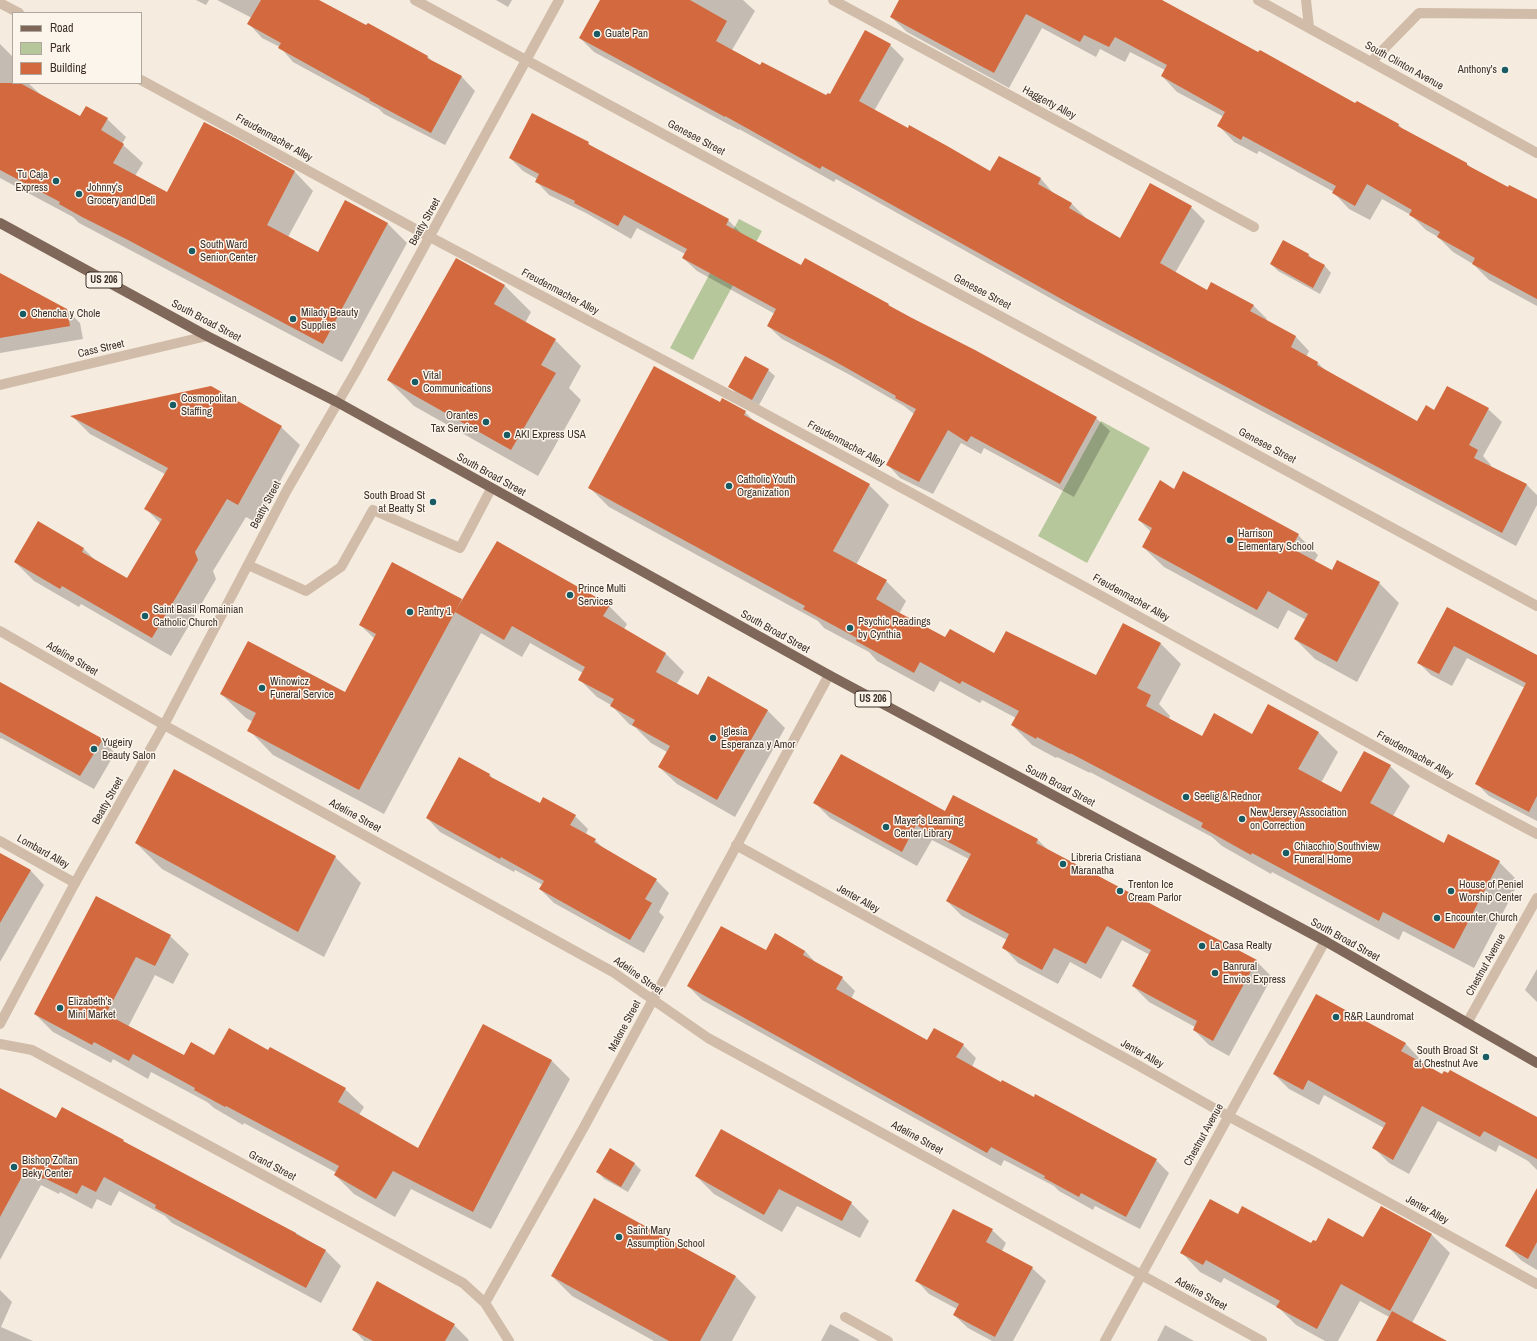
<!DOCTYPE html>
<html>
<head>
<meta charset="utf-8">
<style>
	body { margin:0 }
	#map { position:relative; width:1537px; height:1341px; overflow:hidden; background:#f5ecdf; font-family:"Archivo Narrow",sans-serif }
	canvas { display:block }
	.legend { position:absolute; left:12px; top:12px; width:130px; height:72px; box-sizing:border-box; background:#fcf5ec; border:1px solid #afa69e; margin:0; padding:5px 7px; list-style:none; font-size:12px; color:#3c3029 }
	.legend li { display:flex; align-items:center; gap:8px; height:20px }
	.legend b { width:20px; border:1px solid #afa69e }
</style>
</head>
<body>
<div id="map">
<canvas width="1537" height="1341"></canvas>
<ul class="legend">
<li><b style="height:5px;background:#7f6759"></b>Road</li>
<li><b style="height:11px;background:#b7c79c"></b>Park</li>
<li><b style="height:11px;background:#d3693f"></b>Building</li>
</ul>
</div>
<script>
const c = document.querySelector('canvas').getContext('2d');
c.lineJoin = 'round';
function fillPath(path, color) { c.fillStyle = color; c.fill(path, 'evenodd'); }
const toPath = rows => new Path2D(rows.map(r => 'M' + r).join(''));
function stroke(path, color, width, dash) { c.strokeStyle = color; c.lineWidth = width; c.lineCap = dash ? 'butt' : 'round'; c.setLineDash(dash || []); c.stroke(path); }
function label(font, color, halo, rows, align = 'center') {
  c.font = font + ' "Archivo Narrow",sans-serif'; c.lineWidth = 3; c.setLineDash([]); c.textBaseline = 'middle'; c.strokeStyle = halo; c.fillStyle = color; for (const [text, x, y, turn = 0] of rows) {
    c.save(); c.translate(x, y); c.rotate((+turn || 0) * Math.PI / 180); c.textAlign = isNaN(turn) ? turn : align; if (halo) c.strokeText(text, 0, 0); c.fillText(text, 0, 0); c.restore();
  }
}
const green = toPath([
	[739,219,762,231,693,360,670,348],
	[1101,421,1150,448,1087,563,1038,536]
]);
const shadow = toPath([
	[196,0,209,0,206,5],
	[217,0,317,0,428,57,434,63,462,77,475,91,445,145,384,114,379,109,293,62,280,47,262,38,249,24,252,18],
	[496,0,512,0,508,7],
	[601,0,743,0,755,11,732,50,761,66,827,97,830,95,890,45,904,59,874,111,991,173,1000,157,1041,179,1054,194,1072,204,1085,217,1085,219,1120,239,1191,207,1205,221,1175,273,1207,291,1253,305,1267,319,1265,321,1296,337,1309,351,1306,357,1318,363,1325,370,1417,422,1435,411,1488,409,1502,422,1483,456,1491,465,1490,467,1527,485,1537,495,1537,505,1516,546,1088,319,836,179,834,182,739,129,739,130,594,52,580,38],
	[901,0,1159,0,1356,104,1357,102,1399,125,1403,130,1467,164,1471,168,1509,188,1537,201,1537,306,1489,280,1473,264,1453,252,1438,237,1426,230,1411,215,1382,199,1370,220,1349,209,1334,193,1334,192,1259,151,1257,154,1234,142,1219,126,1224,117,1177,92,1162,76,1165,70,1130,52,1125,62,1100,49,1096,57,1042,28,1009,88,907,32,891,17],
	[0,44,13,57,13,83,28,83,41,95,80,117,107,119,126,137,122,144,143,163,135,176,168,193,205,124,295,172,313,191,288,237,318,253,346,201,388,224,407,243,342,362,79,223,73,217,0,178],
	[588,143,592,147,728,220,742,234,801,266,888,304,893,309,1096,418,1110,431,1074,497,984,448,981,454,961,443,933,494,900,478,887,464,914,414,904,406,850,375,782,339,768,326,775,314,697,271,683,258,685,254,637,228,631,239,586,213,549,195,536,181,537,179,523,171,510,158],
	[1284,241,1309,255,1314,261,1325,266,1331,273,1320,294,1278,271,1271,264],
	[457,260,505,286,531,312,525,323,555,340,581,366,569,388,581,400,538,476,414,406,388,380],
	[0,274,67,310,80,323,83,339,0,353],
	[768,370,775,376,759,405,736,393,730,387],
	[721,403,745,412,756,423,869,485,889,505,856,565,886,581,906,601,899,614,946,639,995,654,1096,677,1124,625,1161,644,1181,664,1159,704,1170,716,1169,719,1202,737,1318,732,1338,752,1321,783,1342,794,1390,766,1410,786,1393,816,1444,844,1499,862,1519,882,1474,968,1403,931,1399,940,1272,872,1271,874,1222,846,1212,837,1090,772,1090,773,1057,757,1056,758,1032,745,1012,725,1016,718,982,700,980,703,940,681,934,692,877,661,869,652,824,628,818,621,609,507,589,487],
	[72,416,281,427,300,445,257,523,246,517,213,571,216,579,171,656,81,604,79,607,34,581,15,562,84,549,97,562,128,580,161,524,146,509,165,474,90,434],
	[1175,490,1298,535,1318,555,1314,562,1332,571,1379,583,1399,603,1357,682,1315,659,1295,639,1306,620,1288,610,1278,629,1164,567,1143,547,1151,532,1139,520],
	[461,600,463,601,609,606,627,624,624,629,666,654,684,672,676,685,698,697,767,710,785,728,735,817,677,784,659,767,667,752,651,743,636,728,629,724,611,705,597,697,579,679,583,673,530,643,522,657,481,633,384,814,273,755,249,730,253,722,246,718,221,694,346,693,375,639,360,625],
	[1447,608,1537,656,1537,821,1489,796,1476,783,1525,688,1467,658,1452,686,1431,675,1418,662],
	[0,683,102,740,115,753,94,789,1,738,0,739],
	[459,758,490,775,493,779,541,804,575,816,588,829,586,834,595,840,606,851,656,880,669,893,659,912,664,917,644,953,554,903,540,889,543,885,515,870,514,872,440,832,427,818],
	[954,796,1038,840,1049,851,1256,961,1272,977,1229,1056,1209,1045,1194,1030,1195,1027,1149,1002,1133,986,1150,955,1122,940,1101,979,1070,962,1058,984,1018,963,1003,947,1007,940,962,916,947,901,969,859,932,840,917,866,830,818,814,802,945,812],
	[136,843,335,857,361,883,324,957,162,869],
	[0,854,31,871,44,885,0,962],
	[775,935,805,951,816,963,842,978,855,991,851,999,928,1041,963,1045,976,1058,972,1067,1001,1083,1156,1160,1169,1173,1140,1229,1095,1206,1093,1210,1059,1191,1054,1186,1004,1160,1001,1166,702,1000,688,986,766,951],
	[170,936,189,954,173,984,155,975,128,1027,184,1057,214,1056,268,1052,345,1089,364,1107,359,1115,419,1149,484,1025,552,1061,570,1079,491,1229,411,1189,395,1217,354,1194,335,1175,337,1173,244,1123,243,1125,214,1108,207,1102,151,1072,148,1079,113,1059,111,1063,53,1032,35,1014],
	[1537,969,1537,1002,1525,990],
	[1405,1043,1420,1059,1418,1062,1443,1076,1537,1118,1537,1170,1528,1161,1499,1145,1496,1152,1438,1121,1409,1174,1389,1163,1374,1148,1384,1128,1324,1095,1319,1105,1289,1089,1274,1074],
	[0,1089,57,1120,63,1109,123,1141,127,1145,296,1233,326,1251,341,1266,321,1303,193,1234,172,1223,165,1216,119,1191,111,1206,97,1199,92,1209,60,1192,59,1194,41,1185,0,1260],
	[722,1131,851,1203,869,1221,860,1238,797,1206,782,1232,714,1194,696,1176],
	[634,1163,641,1170,628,1192,604,1179,598,1172],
	[1537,1190,1537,1270,1522,1261,1507,1246],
	[595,1199,736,1277,756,1297,732,1341,654,1341,572,1296,552,1276],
	[1381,1207,1432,1235,1450,1253,1412,1323,1435,1341,1377,1341,1389,1317,1360,1301,1338,1341,1325,1341,1296,1325,1279,1308,1224,1278,1221,1283,1200,1272,1182,1253,1238,1215,1311,1245,1316,1243,1364,1239],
	[992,1230,1006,1243,1002,1251,1032,1268,1046,1281,1013,1341,992,1341,968,1328,954,1315,957,1309,929,1294,916,1280],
	[0,1290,12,1302,1,1327,33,1341,0,1341],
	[830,1324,858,1339,860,1341,821,1341],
	[454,1325,469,1340,468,1341,364,1341,353,1329],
	[1165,1325,1194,1341,1157,1341]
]);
const building = toPath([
	[261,0,319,0,366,25,368,23,428,56,427,58,462,76,431,133,369,100,370,99,278,48,281,43,247,24],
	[600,0,690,0,727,21,716,41,760,65,762,62,826,95,828,93,830,94,865,30,891,44,859,101,908,128,909,125,949,147,990,171,999,156,1041,178,1038,184,1072,203,1069,208,1120,238,1150,183,1192,206,1160,263,1207,290,1211,282,1254,305,1250,311,1296,336,1291,347,1318,362,1317,365,1417,421,1426,405,1434,410,1447,386,1489,408,1469,445,1478,450,1474,458,1527,484,1502,533,1074,306,822,166,820,169,725,116,725,117,579,38],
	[899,0,1162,0,1258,52,1260,50,1355,103,1357,101,1399,124,1398,126,1467,163,1467,165,1508,187,1509,185,1537,199,1537,299,1472,264,1475,258,1437,237,1440,232,1409,215,1412,210,1367,184,1355,206,1332,193,1336,186,1243,136,1241,140,1217,126,1225,112,1161,76,1167,65,1115,37,1109,47,1084,35,1080,42,1026,14,994,73,890,17],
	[0,83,20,83,80,116,86,106,108,118,101,130,124,144,113,163,167,192,204,122,237,139,295,171,267,225,318,252,345,200,388,223,323,344,128,240,82,217,59,204,60,202,0,170],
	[532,113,589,142,588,144,729,219,726,225,801,265,805,258,889,304,888,305,912,318,975,350,1097,417,1060,484,971,436,967,442,948,430,919,482,886,465,916,409,895,398,896,396,836,362,767,326,776,309,682,258,687,249,624,215,618,226,574,203,575,201,535,182,539,174,509,158],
	[1283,240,1309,254,1308,256,1325,265,1313,288,1270,264],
	[456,258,505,285,494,304,556,339,541,365,556,373,511,450,387,380],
	[0,273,67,309,70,326,0,338],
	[745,356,769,369,752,400,728,387],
	[654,366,720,402,722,398,746,411,744,415,870,484,833,551,887,580,876,599,898,612,945,637,950,629,994,653,1006,631,1096,675,1123,623,1161,643,1137,688,1151,695,1146,706,1202,736,1214,713,1252,734,1268,704,1319,732,1298,769,1341,792,1364,751,1391,765,1370,803,1444,843,1448,834,1500,861,1454,949,1383,912,1379,921,1252,853,1251,855,1201,827,1203,823,1070,753,1070,754,1037,737,1036,739,1011,725,1019,711,962,681,960,684,920,662,914,673,856,641,857,638,803,609,805,606,588,488],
	[211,386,282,426,238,505,227,499,195,552,198,560,152,638,62,586,60,589,14,562,38,521,84,548,82,552,127,578,162,519,144,509,168,468,70,416],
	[1183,471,1299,534,1291,548,1332,570,1337,560,1380,582,1337,662,1294,639,1308,614,1268,591,1257,610,1142,547,1152,528,1138,520,1160,480,1174,489],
	[497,541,610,605,603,616,666,653,656,672,698,695,708,676,768,710,717,800,658,767,670,746,632,725,635,720,610,706,614,699,578,680,585,667,512,626,504,640,455,612],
	[392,562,462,599,359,790,247,731,256,713,220,694,248,641,345,692,376,634,359,625],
	[1447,607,1537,655,1537,796,1529,812,1475,784,1526,683,1454,646,1439,674,1417,663],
	[0,682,103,739,80,776,0,732],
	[841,754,945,811,953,795,1038,839,1036,843,1257,960,1213,1041,1193,1030,1197,1021,1132,986,1151,950,1107,926,1086,964,1054,948,1042,970,1002,948,1009,934,946,901,971,854,916,825,902,852,813,803],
	[459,757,490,774,489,776,540,803,543,797,576,815,570,825,596,839,594,842,657,879,645,899,652,903,630,940,539,889,544,881,501,857,500,859,426,818],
	[174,769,336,856,298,932,135,843],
	[0,853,31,870,0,923],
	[96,896,171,935,155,966,136,957,106,1014,184,1055,191,1042,214,1055,229,1028,268,1050,270,1047,346,1088,338,1102,418,1148,483,1024,552,1060,473,1212,393,1171,376,1199,334,1175,339,1166,226,1106,225,1107,194,1090,195,1088,133,1054,129,1061,94,1042,92,1045,34,1014],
	[721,926,766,950,775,933,805,951,803,955,843,977,836,989,927,1040,934,1028,964,1044,956,1057,1001,1082,1002,1080,1034,1097,1035,1094,1157,1159,1126,1217,1081,1193,1079,1197,1044,1178,1045,1176,991,1147,987,1153,687,986],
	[1316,994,1406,1043,1401,1051,1442,1074,1444,1071,1448,1073,1450,1070,1537,1117,1537,1159,1484,1131,1480,1137,1422,1106,1393,1160,1372,1148,1386,1123,1308,1080,1303,1090,1273,1074],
	[0,1088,56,1118,62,1107,124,1140,123,1141,296,1233,296,1234,326,1250,306,1288,176,1219,155,1208,156,1205,104,1177,96,1192,82,1185,77,1194,44,1178,43,1179,25,1171,0,1217],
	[721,1129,852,1202,842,1221,779,1189,764,1215,695,1176],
	[610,1148,635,1163,621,1187,596,1172],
	[1537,1188,1537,1242,1528,1259,1505,1246],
	[594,1198,736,1276,700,1341,669,1341,551,1276],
	[1210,1199,1238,1214,1242,1206,1311,1243,1313,1240,1316,1241,1328,1218,1363,1237,1381,1206,1432,1234,1390,1311,1341,1284,1317,1329,1276,1307,1280,1301,1206,1260,1203,1265,1180,1253],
	[953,1209,993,1229,986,1242,1033,1267,995,1337,953,1315,959,1304,915,1281],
	[377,1281,455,1324,445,1341,373,1341,352,1330],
	[1392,1311,1447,1341,1376,1341]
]);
const service = toPath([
	[833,0,1254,227],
	[0,3,19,13],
	[141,80,430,237,758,410,1094,592,1454,790,1537,834],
	[248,565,306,591,341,567,373,510,460,548,491,489],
	[0,841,75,883],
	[736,845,1134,1063,1228,1116,1309,1159,1537,1284],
	[845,1317,888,1341]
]);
const minor = toPath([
	[415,0,1537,606],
	[1306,0,1309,27],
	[1371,62,1419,13,1537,14],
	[0,631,164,725,613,972,708,1038,1262,1341],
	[1467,1023,1537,898],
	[0,1024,75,883,164,725,287,490,356,371,559,0],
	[0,1044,32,1050,463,1283,485,1303,509,1341],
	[485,1303,584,1127,829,675],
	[1105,1341,1325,941]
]);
const tertiary = toPath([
	[1258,0,1537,153],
	[0,385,207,336]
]);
const primary = toPath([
	[0,223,207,336,337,402,829,675,1325,941,1537,1063]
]);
const markers = [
	[597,34,4,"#195b63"],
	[1505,70,4,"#195b63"],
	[56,181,4,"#195b63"],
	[79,194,4,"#195b63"],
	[192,251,4,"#195b63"],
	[23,314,4,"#195b63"],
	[293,319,4,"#195b63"],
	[415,382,4,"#195b63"],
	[173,405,4,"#195b63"],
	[486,422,4,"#195b63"],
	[507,435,4,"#195b63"],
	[729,486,4,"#195b63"],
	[433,502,4,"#195b63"],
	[1230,540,4,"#195b63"],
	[570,595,4,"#195b63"],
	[410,612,4,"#195b63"],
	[145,616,4,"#195b63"],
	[850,628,4,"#195b63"],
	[262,688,4,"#195b63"],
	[713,738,4,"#195b63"],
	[94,749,4,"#195b63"],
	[1186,797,4,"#195b63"],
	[1242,819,4,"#195b63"],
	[886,827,4,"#195b63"],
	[1286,853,4,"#195b63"],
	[1063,864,4,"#195b63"],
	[1120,891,4,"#195b63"],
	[1451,891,4,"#195b63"],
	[1437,918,4,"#195b63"],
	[1202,946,4,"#195b63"],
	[1215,973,4,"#195b63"],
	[60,1008,4,"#195b63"],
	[1336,1017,4,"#195b63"],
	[1486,1057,4,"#195b63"],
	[14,1167,4,"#195b63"],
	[619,1237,4,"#195b63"]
];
const shields = [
	[104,280,36],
	[873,699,36]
];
const shieldNames = [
	["US 206",104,280],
	["US 206",873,699]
];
const poiNames = [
	["Guate Pan",605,34],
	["Anthony's",1497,70,"right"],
	["Tu Caja",48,175,"right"],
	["Express",48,188,"right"],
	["Johnny's",87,188],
	["Grocery and Deli",87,201],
	["South Ward",200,245],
	["Senior Center",200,258],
	["Milady Beauty",301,313],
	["Supplies",301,326],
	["Chencha y Chole",31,314],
	["Vital",423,376],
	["Communications",423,389],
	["Cosmopolitan",181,399],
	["Staffing",181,412],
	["Orantes",478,416,"right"],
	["Tax Service",478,429,"right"],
	["AKI Express USA",515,435],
	["Catholic Youth",737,480],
	["Organization",737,493],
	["South Broad St",425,496,"right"],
	["at Beatty St",425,509,"right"],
	["Harrison",1238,534],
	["Elementary School",1238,547],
	["Prince Multi",578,589],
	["Services",578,602],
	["Saint Basil Romainian",153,610],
	["Catholic Church",153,623],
	["Pantry 1",418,612],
	["Psychic Readings",858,622],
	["by Cynthia",858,635],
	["Winowicz",270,682],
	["Funeral Service",270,695],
	["Iglesia",721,732],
	["Esperanza y Amor",721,745],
	["Yugeiry",102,743],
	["Beauty Salon",102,756],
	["Seelig & Rednor",1194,797],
	["New Jersey Association",1250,813],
	["on Correction",1250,826],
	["Mayer's Learning",894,821],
	["Center Library",894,834],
	["Chiacchio Southview",1294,847],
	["Funeral Home",1294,860],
	["Libreria Cristiana",1071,858],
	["Maranatha",1071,871],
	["Trenton Ice",1128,885],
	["Cream Parlor",1128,898],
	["House of Peniel",1459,885],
	["Worship Center",1459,898],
	["Encounter Church",1445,918],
	["La Casa Realty",1210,946],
	["Banrural",1223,967],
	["Envios Express",1223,980],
	["Elizabeth's",68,1002],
	["Mini Market",68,1015],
	["R&R Laundromat",1344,1017],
	["South Broad St",1478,1051,"right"],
	["at Chestnut Ave",1478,1064,"right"],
	["Bishop Zoltan",22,1161],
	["Beky Center",22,1174],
	["Saint Mary",627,1231],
	["Assumption School",627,1244]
];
const streetNames = [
	["South Clinton Avenue",1404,66,29],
	["Haggerty Alley",1049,103,28],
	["Freudenmacher Alley",274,138,29],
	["Genesee Street",696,138,28],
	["Beatty Street",425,222,-61],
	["Freudenmacher Alley",560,292,28],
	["Genesee Street",982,292,28],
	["South Broad Street",206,321,28],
	["Cass Street",101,349,-13],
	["Freudenmacher Alley",846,444,28],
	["Genesee Street",1267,446,28],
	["South Broad Street",491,475,29],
	["Beatty Street",266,505,-62],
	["Freudenmacher Alley",1131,598,29],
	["South Broad Street",775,632,29],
	["Adeline Street",72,659,30],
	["Freudenmacher Alley",1415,755,29],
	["South Broad Street",1060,786,28],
	["Beatty Street",108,801,-61],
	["Adeline Street",355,816,29],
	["Lombard Alley",43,852,29],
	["Jenter Alley",858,899,29],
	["South Broad Street",1345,940,29],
	["Chestnut Avenue",1486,965,-61],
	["Adeline Street",638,976,35],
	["Malone Street",625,1026,-62],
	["Jenter Alley",1142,1054,29],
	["Chestnut Avenue",1204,1135,-61],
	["Adeline Street",917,1138,29],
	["Grand Street",272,1166,28],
	["Jenter Alley",1427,1210,29],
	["Adeline Street",1201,1294,29]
];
fillPath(green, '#b7c79c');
fillPath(shadow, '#0003');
fillPath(building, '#d3693f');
stroke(service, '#d0bca9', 10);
stroke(minor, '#d0bca9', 10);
stroke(tertiary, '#d0bca9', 10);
stroke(primary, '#7f6759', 10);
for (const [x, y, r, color] of markers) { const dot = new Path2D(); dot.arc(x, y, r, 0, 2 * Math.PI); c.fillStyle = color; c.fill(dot); stroke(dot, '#fcf5ec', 1.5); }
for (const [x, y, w] of shields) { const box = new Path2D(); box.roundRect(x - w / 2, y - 8, w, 16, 3); c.fillStyle = '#fcf5ec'; c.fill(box); stroke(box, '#3c3029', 1); }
label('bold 10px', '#3c3029', null, shieldNames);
label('11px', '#3c3029', '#fcf5ec', poiNames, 'left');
label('11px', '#3c3029', '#fcf5ec', streetNames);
</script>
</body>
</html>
